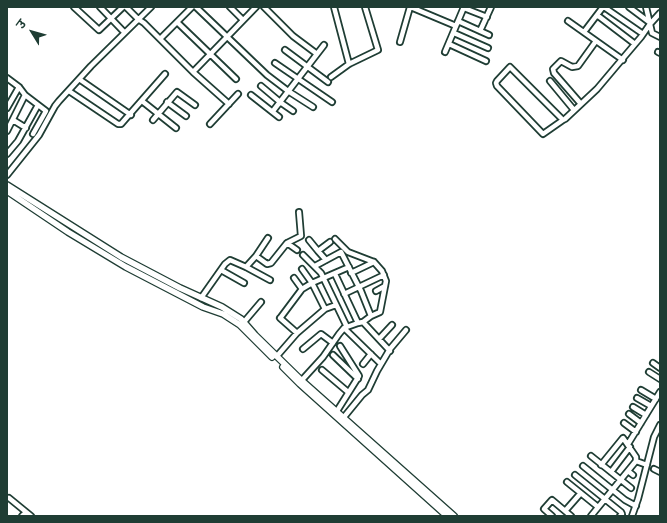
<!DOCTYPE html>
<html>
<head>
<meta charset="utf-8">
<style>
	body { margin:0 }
	#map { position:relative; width:667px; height:523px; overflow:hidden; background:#fff; font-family:"Indie Flower","Playpen Sans Deva",sans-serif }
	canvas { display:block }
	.frame { position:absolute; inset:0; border:8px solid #1f3d34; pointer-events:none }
	.north { position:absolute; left:12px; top:12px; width:40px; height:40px; -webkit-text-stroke:3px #fff; paint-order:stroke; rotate:307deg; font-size:11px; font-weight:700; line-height:16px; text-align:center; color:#1f3d34 }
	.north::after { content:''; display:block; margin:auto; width:14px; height:18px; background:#1f3d34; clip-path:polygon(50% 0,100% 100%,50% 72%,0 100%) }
</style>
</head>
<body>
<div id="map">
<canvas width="667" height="523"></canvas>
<div class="frame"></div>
<div class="north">उ</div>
</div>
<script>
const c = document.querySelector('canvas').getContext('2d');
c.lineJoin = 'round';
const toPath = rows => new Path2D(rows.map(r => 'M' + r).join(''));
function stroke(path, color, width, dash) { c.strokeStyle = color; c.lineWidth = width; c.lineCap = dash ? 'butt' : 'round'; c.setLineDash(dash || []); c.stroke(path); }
const minor = toPath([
	[74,7,99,30,123,7],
	[100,7,124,32],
	[126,7,138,19,144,23,193,72,229,104],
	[196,7,267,75,288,91,313,107],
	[230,7,243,20],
	[264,7,293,36,317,54],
	[334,7,349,64],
	[604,7,643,34],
	[629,7,649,22],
	[646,7,652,33,660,37],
	[413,8,456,26],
	[464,8,487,17],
	[597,15,635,44],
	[458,21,489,35],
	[568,21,623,60],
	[177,22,236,79],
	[480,31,491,7],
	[584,32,603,7],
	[454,33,488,48],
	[160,39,192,7],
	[400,42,410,7],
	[449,44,486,61],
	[285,50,328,82],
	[445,52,464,7],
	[658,52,660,53],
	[275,63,332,102],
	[193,72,256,7],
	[331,77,349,64,378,50,365,7],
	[7,78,19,87,25,95,46,111,33,134],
	[79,79,131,115],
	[550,81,574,110],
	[261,86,280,102,293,111],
	[69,91,118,124,121,124,165,74],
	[251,95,279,117],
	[142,101,176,128],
	[167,102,186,116],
	[581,104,554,73,553,69,561,61,572,67,578,66,596,41],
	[7,108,19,87],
	[273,111,324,45],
	[13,120,26,128],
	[153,120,177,92,195,105],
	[563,120,510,67,497,81,496,83,497,86,543,134,563,120,565,119,597,89,624,57,641,37,650,24,660,13],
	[210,124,238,94],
	[7,131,25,95],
	[7,154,18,141,38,105],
	[7,175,39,135,55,106,59,101,91,66,151,7],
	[309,240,318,251],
	[287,243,301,236,299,212],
	[303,255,321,273,347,327],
	[256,256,267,264,271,263,287,243,297,250],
	[326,260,318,251,330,242],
	[315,266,341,252,361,291,371,316],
	[246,267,256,256,268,238],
	[302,269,312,283,325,309,336,305],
	[221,270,244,283],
	[351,273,374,262],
	[335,274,358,323],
	[294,278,302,289,312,283,349,267],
	[376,291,385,286],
	[344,294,384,275],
	[201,298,225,264,230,260,246,267,270,280],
	[281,317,302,289],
	[280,318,297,333],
	[244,322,261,302],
	[363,322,390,351],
	[344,328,381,364],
	[379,339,392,325],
	[303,349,321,334,333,343],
	[333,355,358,379],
	[277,356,297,333,325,309],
	[653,363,660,368],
	[363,364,371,354],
	[322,370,348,392],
	[649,372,660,379],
	[302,380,323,357,339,334,344,328,358,323,363,322,371,316,380,312,386,281,382,271,374,262,348,252,335,239],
	[641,390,656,399],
	[637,398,651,406],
	[633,407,646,415],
	[337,411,359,376,340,346],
	[629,414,641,423],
	[344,417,362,395,368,390,377,371,390,349,406,330],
	[624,423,636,432],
	[628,444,660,392],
	[591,456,631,488],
	[636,461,647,465],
	[583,466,625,500,636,506],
	[654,469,660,472],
	[628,471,633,475],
	[611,472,630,447],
	[575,475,621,512,622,514,620,516],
	[567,482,598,507],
	[9,498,31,516],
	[565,511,580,494],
	[22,516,26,512],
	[552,516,544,509,552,500,571,516],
	[591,516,636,461,636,457,623,438,601,465],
	[632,516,638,499,654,437,660,425]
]);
const major = toPath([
	[7,185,121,257,180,288,222,307,241,319,255,335,300,379,454,516],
	[7,191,68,232,126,267,203,307,223,314,240,325,272,357],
	[283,367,300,384,447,516]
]);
stroke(minor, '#1f3d34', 8);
stroke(major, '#1f3d34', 8);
stroke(minor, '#fff', 4.5);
stroke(major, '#fff', 5.5);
</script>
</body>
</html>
